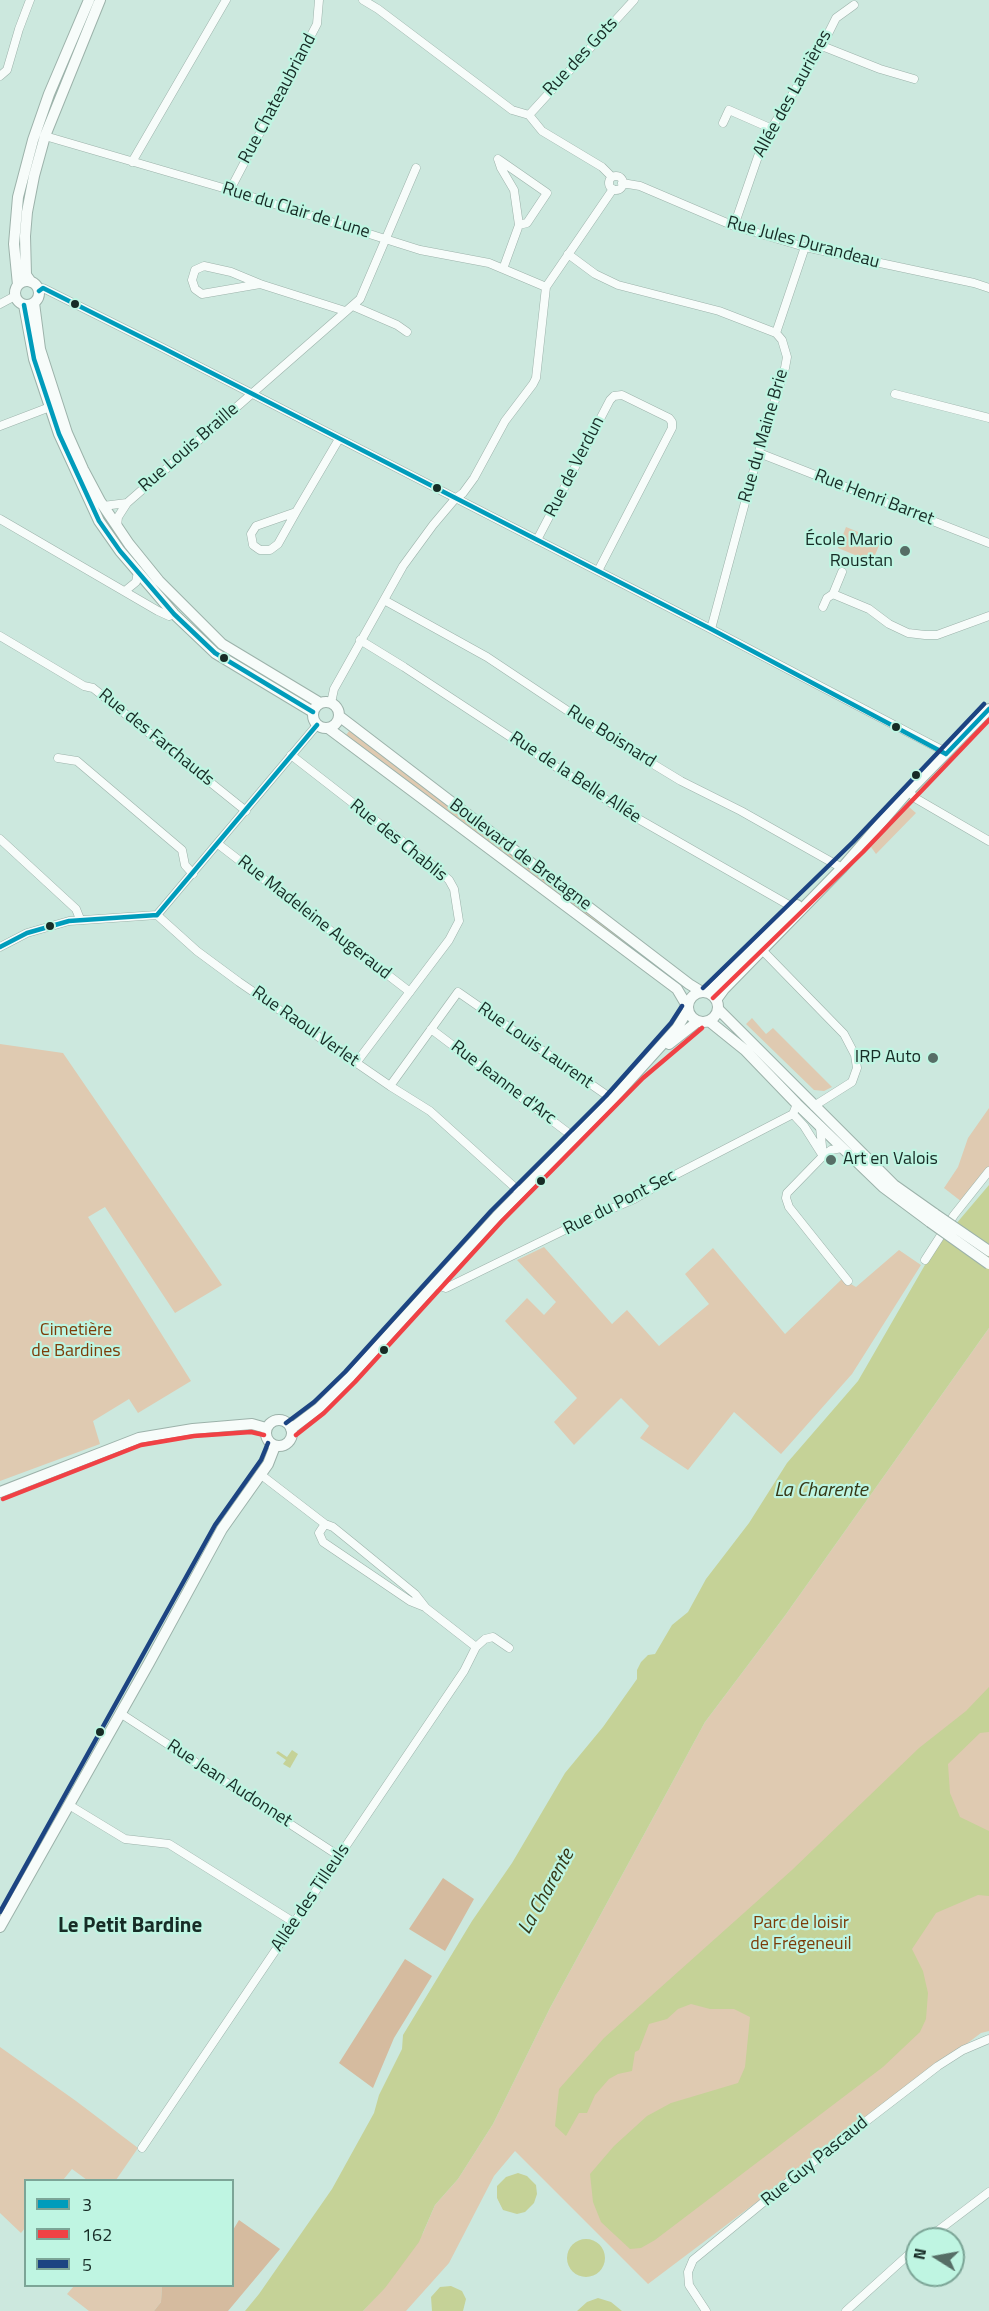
<!DOCTYPE html>
<html>
<head>
<meta charset="utf-8">
<style>
	body { margin:0 }
	#map { position:relative; width:989px; height:2311px; overflow:hidden; background:#cce8de; font-family:"Titillium Web",sans-serif }
	canvas { display:block }
	.legend { position:absolute; left:24px; top:2179px; width:210px; height:108px; box-sizing:border-box; background:#bff5e2; border:2px solid #7ca597; margin:0; padding:8px 10px; list-style:none; font-size:18px; color:#172c26 }
	.legend li { display:flex; align-items:center; gap:12px; height:30px }
	.legend b { width:30px; border:2px solid #7ca597 }
	.north { position:absolute; left:905px; top:2227px; width:60px; height:60px; box-sizing:border-box; background:#bff5e2; border:2px solid #7ca597; border-radius:50%; rotate:281deg; font-size:16px; font-weight:700; line-height:24px; text-align:center; color:#172c26 }
	.north::after { content:''; display:block; margin:auto; width:21px; height:27px; background:#566e66; clip-path:polygon(50% 0,100% 100%,50% 72%,0 100%) }
</style>
</head>
<body>
<div id="map">
<canvas width="989" height="2311"></canvas>
<ul class="legend">
<li><b style="height:8px;background:#009cbb"></b>3</li>
<li><b style="height:8px;background:#f04145"></b>162</li>
<li><b style="height:8px;background:#1c4482"></b>5</li>
</ul>
<div class="north">N</div>
</div>
<script>
const c = document.querySelector('canvas').getContext('2d');
c.lineJoin = 'round';
function fillPath(path, color) { c.fillStyle = color; c.fill(path, 'evenodd'); }
const toPath = rows => new Path2D(rows.map(r => 'M' + r).join(''));
function stroke(path, color, width, dash) { c.strokeStyle = color; c.lineWidth = width; c.lineCap = dash ? 'butt' : 'round'; c.setLineDash(dash || []); c.stroke(path); }
function label(font, color, halo, rows, align = 'center') {
  c.font = font + ' "Titillium Web",sans-serif'; c.lineWidth = 4.5; c.setLineDash([]); c.textBaseline = 'middle'; c.strokeStyle = halo; c.fillStyle = color; for (const [text, x, y, turn = 0] of rows) {
    c.save(); c.translate(x, y); c.rotate((+turn || 0) * Math.PI / 180); c.textAlign = isNaN(turn) ? turn : align; if (halo) c.strokeText(text, 0, 0); c.fillText(text, 0, 0); c.restore();
  }
}
const green = toPath([
	[846,527,881,541,872,562,838,548],
	[350,730,681,983,601,930,346,735],
	[909,807,916,813,876,854,871,847],
	[752,1018,766,1034,773,1028,832,1087,824,1091,814,1090,746,1024],
	[0,1044,63,1053,222,1285,175,1313,105,1207,88,1217,191,1381,138,1413,129,1399,93,1421,100,1444,0,1481],
	[989,1108,989,1168,962,1202,944,1188,958,1167,968,1138],
	[544,1247,612,1324,627,1310,659,1346,709,1304,685,1274,713,1248,785,1334,842,1279,856,1287,899,1250,921,1265,852,1374,781,1454,734,1412,688,1470,640,1438,649,1426,621,1398,574,1445,554,1422,577,1398,505,1321,527,1298,544,1315,556,1302,517,1260],
	[989,1328,989,2031,981,2033,648,2284,515,2151,494,2176,449,2263,406,2311,363,2311,374,2299,423,2233,435,2205,458,2179,493,2124,550,2008,705,1722,784,1617],
	[0,2047,76,2101,138,2148,116,2180,87,2180,72,2169,63,2180,26,2180,25,2228,21,2233,0,2213],
	[74,2286,162,2286,161,2302,154,2311,89,2311,67,2294]
]);
const forest = toPath([
	[443,1878,474,1899,445,1951,409,1929],
	[405,1959,432,1976,394,2038,373,2088,339,2063],
	[239,2220,280,2249,228,2311,154,2311,161,2302,162,2286,232,2286,233,2230]
]);
const water = toPath([
	[989,1185,989,1328,784,1617,705,1722,550,2008,493,2124,458,2179,435,2205,419,2242,385,2288,363,2311,245,2311,259,2294,332,2189,374,2113,379,2095,402,2049,403,2035,472,1921,512,1863,565,1773,603,1727,637,1679,637,1670,641,1662,648,1655,655,1654,672,1625,688,1612,706,1579,749,1523,787,1463,858,1381,933,1251],
	[989,1687,989,1732,980,1733,948,1764,950,1793,960,1817,989,1831,989,1896,978,1895,936,1913,912,1949,923,1971,928,1993,926,2019,920,2032,883,2067,655,2240,641,2248,630,2249,601,2222,593,2202,590,2174,614,2146,647,2116,671,2103,738,2083,745,2067,750,2017,734,2009,710,2009,691,2004,678,2009,667,2019,649,2024,639,2050,635,2052,632,2071,618,2074,609,2079,595,2095,587,2113,579,2113,566,2136,555,2126,559,2089,604,2038,792,1870,919,1748,966,1711],
	[292,1750,298,1754,290,1768,283,1764,286,1760,276,1753,278,1751,287,1757],
	[518,2173,527,2176,536,2185,537,2194,534,2203,525,2212,517,2214,503,2210,497,2198,497,2186,506,2177],
	'567 2258a19 19 0 1 1 38 0a19 19 0 1 1-38 0Z',
	[451,2286,462,2291,466,2299,463,2311,432,2311,431,2297,440,2287],
	[598,2298,611,2302,622,2311,577,2311,587,2302]
]);
const street = toPath([
	[363,0,378,9,512,110,529,115,542,131,602,167,612,177],
	[822,46,880,69,914,79],
	[0,76,7,70,19,29,30,0],
	[529,115,634,0],
	[723,123,729,110,770,128],
	[45,136,230,190,420,250,489,263,546,287],
	[498,159,501,168,514,190,519,225,503,269],
	[498,159,547,193,527,223,519,225],
	[132,162,226,0],
	'609 183a7 7 0 1 1 14 0a7 7 0 1 1-14 0Z',
	[622,183,640,186,734,226,805,247,974,283,989,288],
	[230,190,317,24,319,0],
	[734,226,763,142,822,46,836,18,854,5],
	[568,254,595,274,618,285,719,311,776,333,782,340,787,357,785,368,757,458,711,629],
	[260,284,202,294,195,289,192,280,195,270,204,266,231,272,260,284,345,311],
	[39,291,43,288,163,348,711,629,940,749,946,754],
	[0,304,15,296],
	[353,306,397,325,407,332],
	[776,333,805,247],
	[895,394,989,418],
	[0,426,50,407],
	[759,453,989,543],
	[103,506,127,503],
	[296,512,278,544,270,550,260,550,253,545,251,534,256,526,296,512,339,439],
	[0,519,158,611,169,616,174,614],
	[117,526,118,517,127,503,360,299,416,168],
	[537,540,610,400,614,396,622,395,669,418,672,422,672,428,598,571],
	[125,591,136,582,138,572],
	[833,594,869,609,889,624,908,633,925,635,937,635,989,616],
	[384,600,487,657,592,727,681,781,741,811,842,868],
	[823,607,827,598,833,594,842,572],
	[0,636,84,686,93,688,246,811],
	[360,640,404,667,614,805,794,908],
	[331,703,334,689,403,566,433,525,455,499,463,493,474,478,505,421,533,384,536,378,546,287,613,189],
	[291,755,430,863,449,880,454,889,459,921,449,940,356,1063],
	[58,758,77,761,182,850,185,865,193,874],
	[909,791,915,798,989,841],
	[0,839,76,909,80,919],
	[218,844,410,992],
	[157,915,317,725],
	[762,944,764,952,844,1034,855,1055,857,1068,852,1082,814,1106],
	[0,947,27,933,69,921,157,915,197,951,239,982,390,1086,430,1111,521,1193],
	[431,1029,575,1138],
	[390,1086,458,992,605,1094,611,1101],
	[793,1114,804,1126,823,1156,787,1193,786,1198,789,1207,848,1281],
	[820,1127,823,1156,831,1150,842,1148],
	[925,1260,954,1215,989,1171],
	[434,1284,446,1288,581,1222,634,1199,673,1176,793,1114,797,1104],
	[260,1474,325,1524,333,1527,354,1544,415,1594,426,1608,476,1647,485,1639,493,1637,509,1648],
	[325,1524,319,1533,323,1542,410,1601,425,1607],
	[120,1713,339,1856],
	[69,1805,125,1839,169,1844,295,1923],
	[142,2148,464,1671,476,1647],
	[927,2239,989,2192],
	[706,2311,689,2285,688,2272,693,2260,804,2169,938,2066,963,2050,989,2039],
	[846,2311,917,2247]
]);
const secondary = toPath([
	'15 293a12 12 0 1 1 24 0a12 12 0 1 1-24 0Z',
	[31,282,26,275,25,236,27,212,34,176,45,136,100,0],
	[18,285,14,244,18,197,33,140,49,94,89,0],
	[34,303,40,349,67,433,83,469,100,501,129,544,159,581,222,644,320,703],
	[24,305,34,359,59,434,99,521,120,551,174,614,215,653,313,712],
	'313 715a13 13 0 1 1 26 0a13 13 0 1 1-26 0Z',
	[339,716,689,984,702,992],
	[328,728,677,989,687,1006],
	'688 1007a15 15 0 1 1 30 0a15 15 0 1 1-30 0Z',
	[708,993,797,905],
	[716,1000,724,989,842,868,905,795,989,709],
	[718,1009,894,1185,935,1214],
	[709,1021,745,1050,797,1104,883,1187,930,1222],
	[669,1044,697,1022],
	'266 1433a13 13 0 1 1 26 0a13 13 0 1 1-26 0Z',
	[291,1429,319,1408,350,1377,497,1216,611,1101,677,1028,688,1010],
	[0,1492,139,1438,193,1429,252,1424,266,1428],
	[0,1927,149,1663,222,1529,268,1464,275,1446]
]);
const secondaryBridge = toPath([
	[935,1214,989,1251],
	[930,1222,989,1264]
]);
const bus1 = toPath([
	[39,291,43,288,163,348,711,629,946,754],
	[24,305,34,359,59,434,99,521,120,551,174,614,215,653,313,712],
	[946,754,989,709],
	[157,915,317,725],
	[0,947,27,933,69,921,157,915]
]);
const bus2 = toPath([
	[713,998,863,852,989,720],
	[296,1435,324,1413,355,1382,502,1221,643,1078,702,1028],
	[3,1499,141,1445,194,1436,251,1432,264,1435]
]);
const bus3 = toPath([
	[703,988,853,842,984,704],
	[286,1423,314,1402,345,1372,491,1211,606,1096,671,1023,682,1006],
	[0,1912,215,1525,261,1460,268,1443]
]);
const markers = [
	[75,304,5,"#172c26"],
	[437,488,5,"#172c26"],
	[905,551,6,"#566e66"],
	[224,658,5,"#172c26"],
	[896,727,5,"#172c26"],
	[916,775,5,"#172c26"],
	[50,926,5,"#172c26"],
	[933,1058,6,"#566e66"],
	[831,1160,6,"#566e66"],
	[541,1181,5,"#172c26"],
	[384,1350,5,"#172c26"],
	[100,1732,5,"#172c26"]
];
const streetNames = [
	["Rue des Gots",581,57,-47],
	["Allée des Laurières",793,94,-61],
	["Rue Chateaubriand",278,99,-62],
	["Rue du Clair de Lune",296,211,17],
	["Rue Jules Durandeau",803,243,15],
	["Rue du Maine Brie",764,436,-74],
	["Rue Louis Braille",189,448,-41],
	["Rue de Verdun",575,467,-63],
	["Rue Henri Barret",874,498,21],
	["Rue Boisnard",611,737,32],
	["Rue des Farchauds",156,738,39],
	["Rue de la Belle Allée",575,778,33],
	["Rue des Chablis",398,841,39],
	["Boulevard de Bretagne",520,855,37],
	["Rue Madeleine Augeraud",314,918,38],
	["Rue Raoul Verlet",305,1027,35],
	["Rue Louis Laurent",535,1046,35],
	["Rue Jeanne d'Arc",503,1083,37],
	["Rue du Pont Sec",620,1203,-27],
	["Rue Jean Audonnet",229,1784,33],
	["Allée des Tilleuls",311,1898,-56],
	["Rue Guy Pascaud",815,2162,-39]
];
const poiNames = [
	["École Mario",893,541],
	["Roustan",893,562],
	["IRP Auto",921,1058],
	["Art en Valois",843,1160,"left"]
];
const parkNames = [
	["Cimetière",76,1331],
	["de Bardines",76,1352],
	["Parc de loisir",801,1924],
	["de Frégeneuil",801,1945]
];
const waterNames = [
	["La Charente",821,1491],
	["La Charente",547,1892,-61]
];
const quarterNames = [
	["Le Petit Bardine",130,1927]
];
fillPath(green, '#dfcab1');
fillPath(forest, '#d5bb9f');
fillPath(water, '#c5d297');
stroke(street, '#9cb2aa', 9);
stroke(secondary, '#9cb2aa', 12);
stroke(street, '#f7fcfa', 8);
stroke(secondary, '#f7fcfa', 10);
stroke(secondaryBridge, '#9cb2aa', 12, []);
stroke(secondaryBridge, '#f7fcfa', 10);
stroke(bus1, '#009cbb', 4.5);
stroke(bus2, '#f04145', 4.5);
stroke(bus3, '#1c4482', 4.5);
for (const [x, y, r, color] of markers) { const dot = new Path2D(); dot.arc(x, y, r, 0, 2 * Math.PI); c.fillStyle = color; c.fill(dot); stroke(dot, '#bff5e2', 2); }
label('18px', '#172c26', '#bff5e2', streetNames);
label('18px', '#172c26', '#bff5e2', poiNames, 'right');
label('18px', '#7c3c09', '#bff5e2', parkNames);
label('italic 20px', '#363816', '#bff5e2', waterNames);
label('bold 21px', '#172c26', '#bff5e2', quarterNames);
</script>
</body>
</html>
